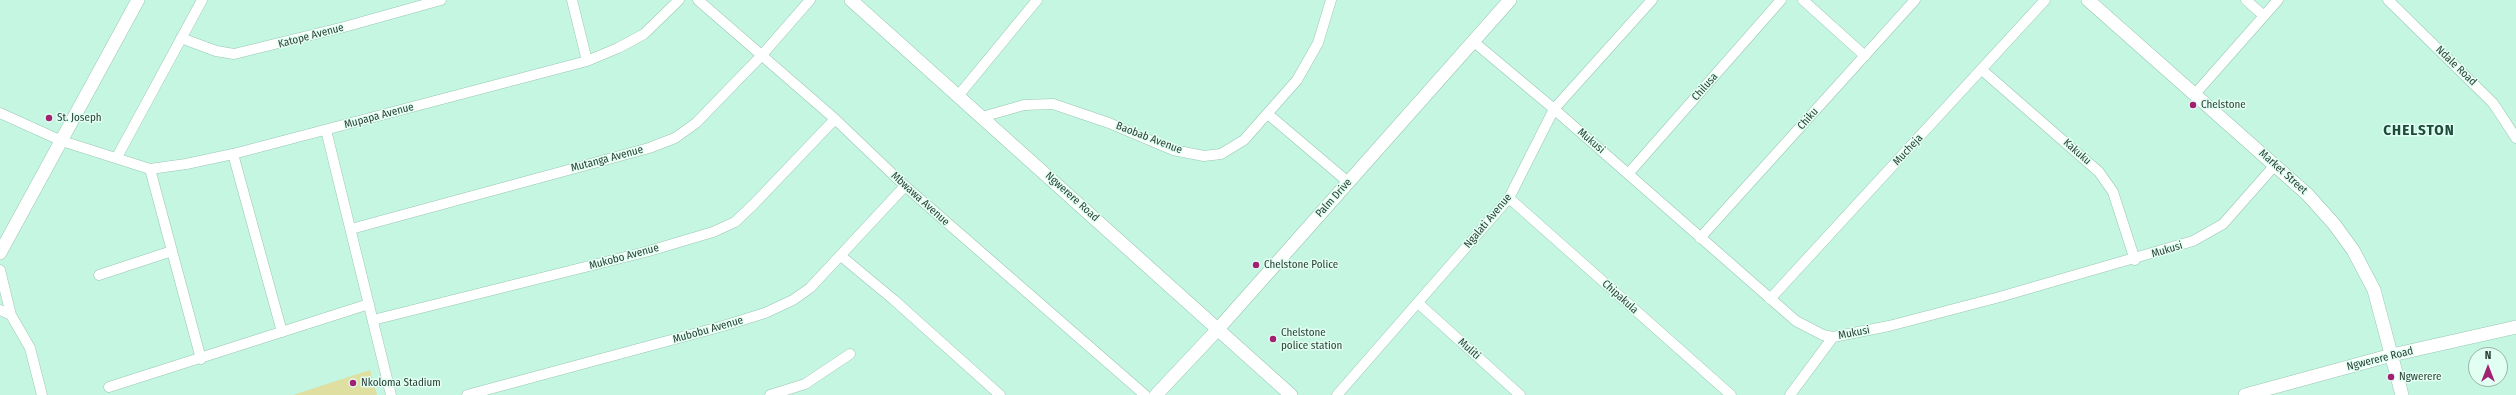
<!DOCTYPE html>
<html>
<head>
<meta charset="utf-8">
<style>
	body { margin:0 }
	#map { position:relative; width:2516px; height:395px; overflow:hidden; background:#c5f6e2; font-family:"Fira Sans Condensed",sans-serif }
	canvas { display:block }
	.north { position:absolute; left:2468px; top:347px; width:40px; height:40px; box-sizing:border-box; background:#e1fff2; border:1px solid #99b3a8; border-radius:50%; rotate:0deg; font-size:11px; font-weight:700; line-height:16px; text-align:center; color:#2e4139 }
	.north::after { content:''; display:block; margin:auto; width:14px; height:18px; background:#a22171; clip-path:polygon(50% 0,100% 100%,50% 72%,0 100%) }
</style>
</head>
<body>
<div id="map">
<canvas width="2516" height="395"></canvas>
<div class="north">N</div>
</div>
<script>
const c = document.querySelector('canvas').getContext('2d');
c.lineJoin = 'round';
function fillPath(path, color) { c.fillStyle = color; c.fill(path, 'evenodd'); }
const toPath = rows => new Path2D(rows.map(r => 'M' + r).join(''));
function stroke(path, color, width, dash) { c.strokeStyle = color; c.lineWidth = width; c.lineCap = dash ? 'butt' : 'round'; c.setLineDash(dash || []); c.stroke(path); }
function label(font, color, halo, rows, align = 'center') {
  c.font = font + ' "Fira Sans Condensed",sans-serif'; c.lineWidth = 3; c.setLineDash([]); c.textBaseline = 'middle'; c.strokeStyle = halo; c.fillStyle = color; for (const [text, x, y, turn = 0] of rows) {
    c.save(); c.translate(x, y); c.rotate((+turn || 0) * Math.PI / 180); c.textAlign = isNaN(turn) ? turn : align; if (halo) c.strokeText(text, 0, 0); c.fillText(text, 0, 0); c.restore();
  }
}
const green = toPath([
	[370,370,377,395,293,395]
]);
const minor = toPath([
	[572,0,587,61],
	[698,0,835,119,905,186,1145,395],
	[1803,0,1865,56],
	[2246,0,2264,16],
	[2388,0,2493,103,2516,138],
	[181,38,216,51,234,54,344,27,441,0],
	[1474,42,1554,109,1796,321,1823,335,1833,337,1889,326,1996,298,2193,241,2223,224,2275,165],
	[1982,70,2099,172,2113,192,2135,260],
	[2195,94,2278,0],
	[958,96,1037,0],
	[0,113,62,141,150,169,186,164,233,154,587,61,618,48,644,34,679,0],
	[1269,115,1348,182],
	[982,117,1024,105,1053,104,1109,123,1173,150,1204,156,1221,154,1244,140,1297,80,1318,43,1331,0],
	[326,130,391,395],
	[233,154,282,332],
	[117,157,202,0],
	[150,169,201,359],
	[1628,174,1781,0],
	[1509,198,1731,395],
	[351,229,649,148,675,138,696,123,762,55,810,0],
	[1700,238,1915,0],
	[841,256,894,300,1000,395],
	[0,270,11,315],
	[99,275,172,251],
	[1770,299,2045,0],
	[1418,303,1520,395],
	[0,310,11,315,30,348,42,395],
	[373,320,649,251,713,232,735,222,753,205,835,119],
	[109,387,369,304],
	[467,395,723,326,765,313,793,300,810,288,905,186],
	[770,395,805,384,850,354],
	[1337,395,1509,198,1554,109,1652,0],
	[1790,395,1833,337]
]);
const tertiary = toPath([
	[851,0,1291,395],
	[2088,0,2307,194,2334,224,2353,250,2374,290,2402,395],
	[0,253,138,0],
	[1156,395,1219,328,1510,0],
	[2245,395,2392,355,2516,327]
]);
const markers = [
	[2193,105,4,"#a22171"],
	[49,118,4,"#a22171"],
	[1256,265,4,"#a22171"],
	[1273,339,4,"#a22171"],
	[2391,377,4,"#a22171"],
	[353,383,4,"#a22171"]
];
const streetNames = [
	["Katope Avenue",311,36,-15],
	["Ndale Road",2456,66,44],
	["Chilusa",1705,87,-49],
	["Mupapa Avenue",379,116,-15],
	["Chiku",1808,119,-48],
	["Baobab Avenue",1149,138,21],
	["Mukusi",1591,141,41],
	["Mucheja",1908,150,-47],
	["Kakuku",2077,152,41],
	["Mutanga Avenue",607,159,-15],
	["Market Street",2283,172,42],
	["Ngwerere Road",1072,197,42],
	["Palm Drive",1334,198,-48],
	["Mbwawa Avenue",920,199,42],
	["Ngalati Avenue",1488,221,-50],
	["Mukusi",2167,250,-17],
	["Mukobo Avenue",624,257,-15],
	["Chipakula",1620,297,42],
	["Mubobu Avenue",708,330,-16],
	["Mukusi",1854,333,-11],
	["Muliti",1469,349,42],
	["Ngwerere Road",2380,359,-14]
];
const poiNames = [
	["Chelstone",2201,105],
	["St. Joseph",57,118],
	["Chelstone Police",1264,265],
	["Chelstone",1281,333],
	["police station",1281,346],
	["Ngwerere",2399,377],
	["Nkoloma Stadium",361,383]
];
const districtNames = [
	["CHELSTON",2419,131]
];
fillPath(green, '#dedfa1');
stroke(minor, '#97c7b4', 11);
stroke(tertiary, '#97c7b4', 14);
stroke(minor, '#fff', 10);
stroke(tertiary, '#fff', 13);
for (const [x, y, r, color] of markers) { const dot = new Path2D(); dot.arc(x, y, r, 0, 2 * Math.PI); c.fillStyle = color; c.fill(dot); stroke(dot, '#e1fff2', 1.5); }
label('11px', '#2e4139', '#e1fff2', streetNames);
label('11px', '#2e4139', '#e1fff2', poiNames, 'left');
c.letterSpacing = '1px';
label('bold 15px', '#1d4b3c', '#e1fff2', districtNames);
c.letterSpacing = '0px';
</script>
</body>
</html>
